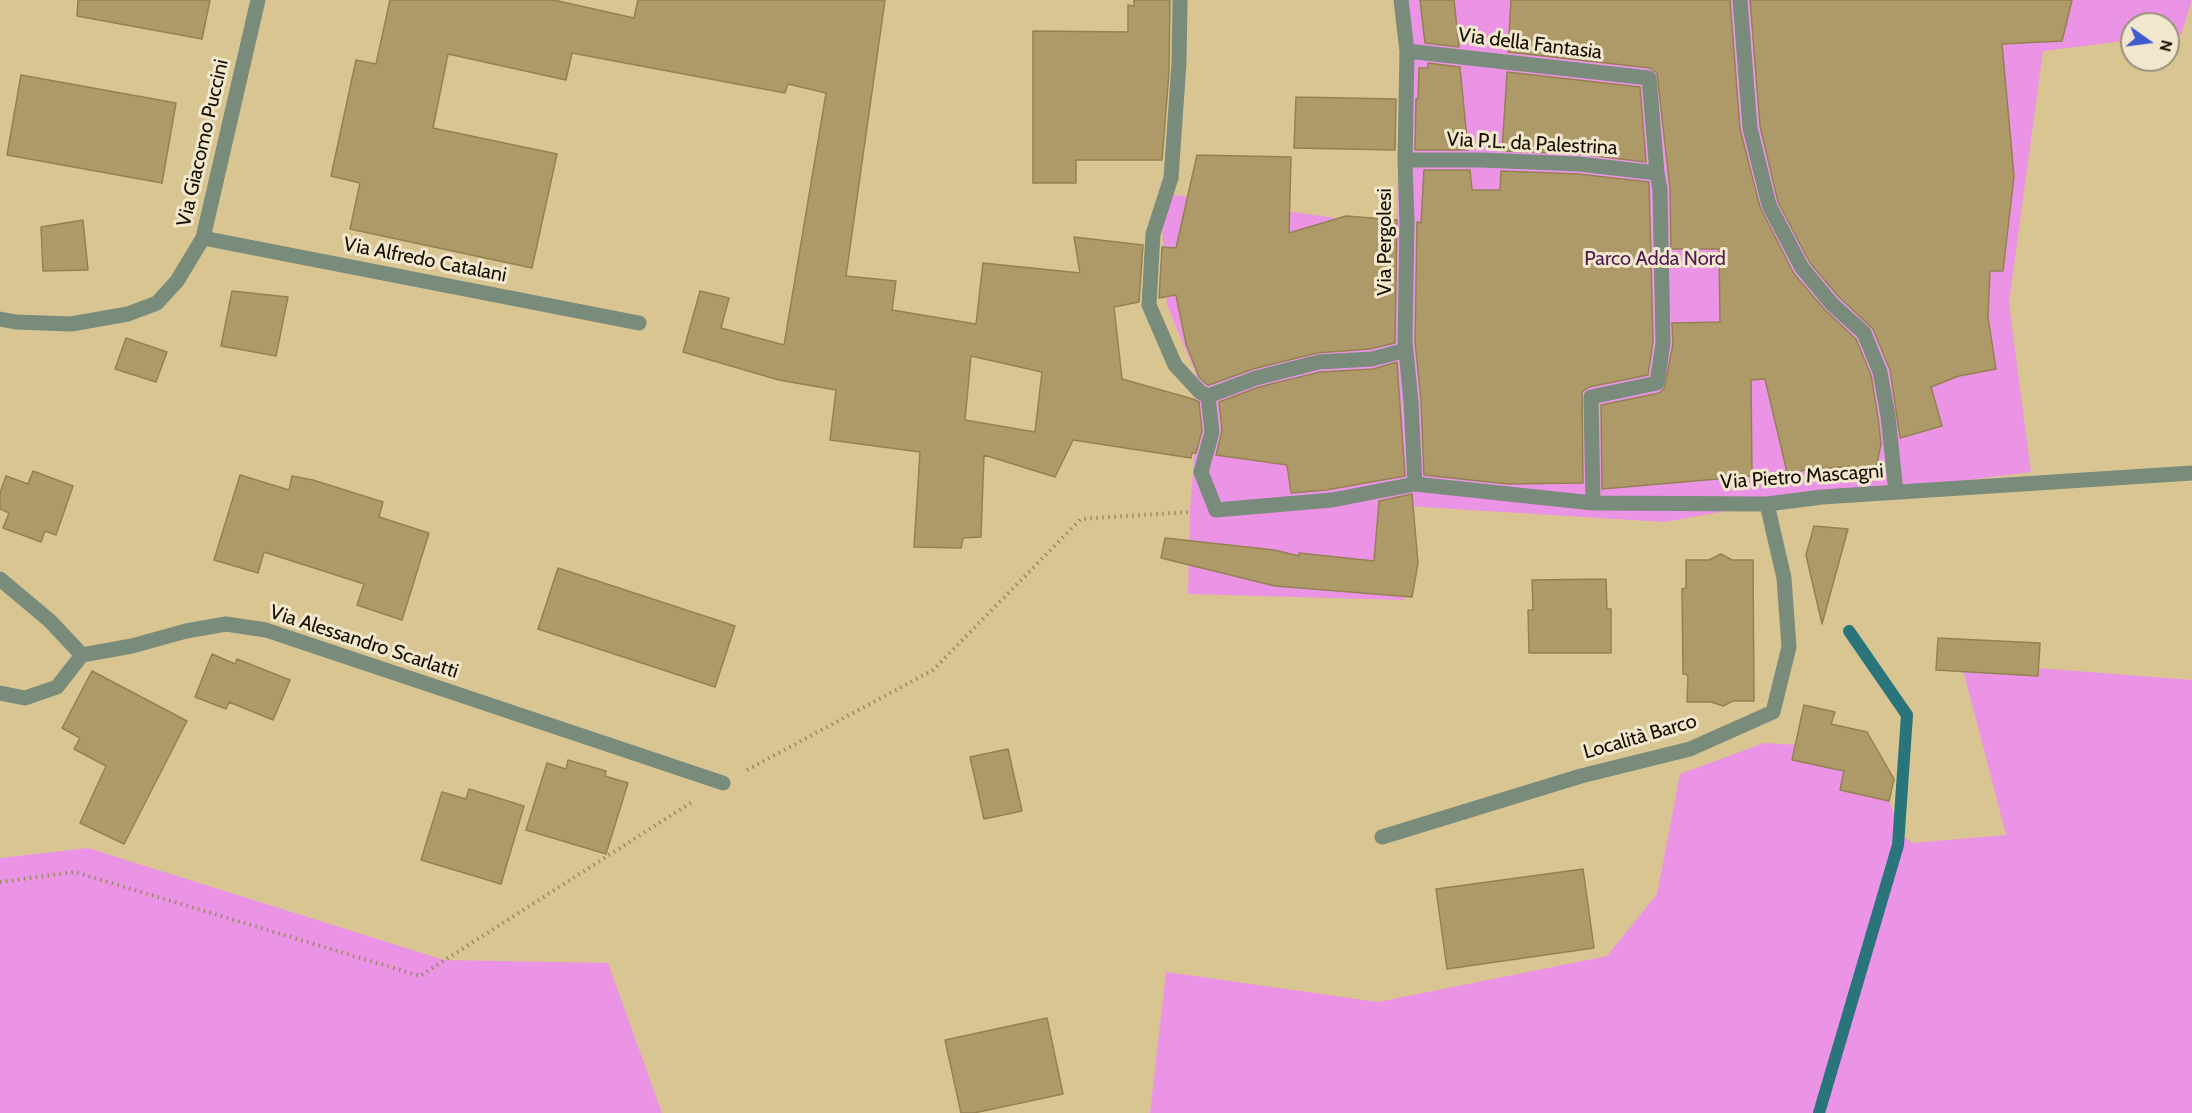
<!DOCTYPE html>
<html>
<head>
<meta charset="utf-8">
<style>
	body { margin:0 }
	#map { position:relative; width:2192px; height:1113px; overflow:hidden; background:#d9c592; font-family:Cabin,sans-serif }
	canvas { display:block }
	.north { position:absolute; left:2120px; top:12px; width:60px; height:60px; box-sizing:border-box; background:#f1e7cd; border:2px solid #9a917b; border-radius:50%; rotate:104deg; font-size:16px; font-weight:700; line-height:24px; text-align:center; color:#171000 }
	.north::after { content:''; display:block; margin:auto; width:21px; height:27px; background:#405bcd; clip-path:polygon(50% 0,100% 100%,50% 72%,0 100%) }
</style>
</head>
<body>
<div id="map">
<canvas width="2192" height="1113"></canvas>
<div class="north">N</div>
</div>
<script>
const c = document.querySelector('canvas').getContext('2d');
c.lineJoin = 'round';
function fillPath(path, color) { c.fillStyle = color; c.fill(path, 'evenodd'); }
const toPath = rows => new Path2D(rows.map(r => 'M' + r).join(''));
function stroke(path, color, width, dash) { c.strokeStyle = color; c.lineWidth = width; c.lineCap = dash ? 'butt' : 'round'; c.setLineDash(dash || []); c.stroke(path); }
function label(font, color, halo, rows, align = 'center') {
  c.font = font + ' Cabin,sans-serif'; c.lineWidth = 6; c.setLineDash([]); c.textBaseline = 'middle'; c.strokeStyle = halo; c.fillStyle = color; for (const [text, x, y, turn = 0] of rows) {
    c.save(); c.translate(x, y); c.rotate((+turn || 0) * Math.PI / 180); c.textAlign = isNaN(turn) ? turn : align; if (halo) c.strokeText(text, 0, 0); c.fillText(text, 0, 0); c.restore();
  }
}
const green = toPath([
	[1395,0,2192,0,2181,35,2168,36,2168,24,2132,24,2132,40,2043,51,2009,303,2031,472,1930,485,1810,496,1664,522,1407,506,1404,600,1188,594,1190,510,1196,435,1196,374,1167,305,1161,209,1169,194,1397,227,1400,52],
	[1961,662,2192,680,2192,1113,1150,1113,1166,972,1378,1002,1607,956,1657,894,1680,774,1764,743,1871,749,1901,834,1912,843,2006,835],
	[88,848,444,960,608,963,662,1113,0,1113,0,858]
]);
const stream = toPath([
	[1819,1113,1898,845,1907,715,1849,631]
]);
const building = toPath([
	[78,0,210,0,202,39,77,16,78,0],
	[390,0,554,0,634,18,638,0,885,0,846,276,896,281,892,310,976,324,983,263,1080,273,1074,237,1143,245,1139,302,1114,307,1122,379,1193,399,1199,402,1202,431,1196,453,1192,453,1191,458,1073,440,1055,477,984,455,981,537,963,538,961,548,914,547,920,452,830,440,836,390,779,380,683,352,700,291,729,298,721,328,784,345,826,93,788,84,785,93,572,53,566,80,448,54,433,128,557,154,532,268,350,229,360,183,331,176,356,60,376,64,390,0],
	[971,356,1042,372,1035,432,965,420,971,356],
	[1134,0,1170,0,1169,73,1162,160,1076,160,1076,183,1033,183,1033,31,1128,32,1128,5,1134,6,1134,0],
	[1420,0,1454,0,1459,47,1425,43,1420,0],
	[1511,0,1730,0,1740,129,1760,207,1794,274,1825,310,1856,339,1871,375,1878,417,1881,444,1876,468,1840,467,1787,472,1765,379,1751,380,1752,476,1602,489,1601,405,1659,393,1664,389,1673,344,1672,323,1720,322,1719,249,1671,249,1670,189,1657,73,1650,68,1508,52,1511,0],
	[1750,0,2072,0,2062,41,2002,44,2014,176,2003,271,1990,271,1988,317,1996,369,1959,376,1931,387,1942,426,1900,438,1890,370,1873,329,1839,297,1810,263,1778,202,1760,126,1750,0],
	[1428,63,1460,67,1468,150,1415,150,1416,99,1418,99,1419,68,1428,68,1428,63],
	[1507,72,1640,87,1646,162,1579,154,1502,151,1507,72],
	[21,75,176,103,162,183,7,155,21,75],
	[1296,97,1396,99,1395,150,1294,148,1296,97],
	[1197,155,1291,157,1289,233,1346,216,1397,220,1395,343,1370,349,1317,353,1253,369,1209,385,1206,384,1199,377,1186,344,1176,295,1159,298,1162,247,1176,248,1197,155],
	[1424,170,1470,170,1472,190,1500,190,1501,171,1578,174,1649,182,1653,342,1648,375,1589,387,1582,392,1583,483,1508,484,1424,475,1421,401,1415,341,1417,222,1421,223,1424,170],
	[83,220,88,270,43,271,41,227,83,220],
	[232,291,288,297,276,356,221,346,232,291],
	[126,338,167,352,156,382,115,369,126,338],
	[1397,362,1405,476,1326,490,1291,493,1287,465,1216,455,1222,431,1219,402,1259,387,1320,372,1373,369,1397,362],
	[33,471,73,486,56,535,45,531,41,542,3,528,9,513,0,509,0,493,6,476,28,484,33,471],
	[240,475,289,490,292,476,313,480,383,502,379,517,429,533,402,620,357,605,364,584,264,552,258,573,214,560,240,475],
	[1412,494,1418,563,1412,597,1275,586,1161,558,1165,538,1274,550,1299,556,1299,553,1374,561,1379,501,1412,494],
	[1814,526,1848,529,1822,624,1806,555,1814,526],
	[1721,554,1732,560,1753,560,1754,701,1733,701,1723,706,1711,702,1687,702,1688,675,1683,674,1682,589,1686,588,1686,560,1709,560,1721,554],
	[558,568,735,626,715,687,538,629,558,568],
	[1606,579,1607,609,1611,609,1611,653,1529,653,1528,610,1533,610,1532,580,1606,579],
	[1938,638,2040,643,2038,676,1936,670,1938,638],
	[212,654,235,664,237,659,290,680,273,720,229,702,226,709,195,697,212,654],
	[92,671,187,721,124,844,80,823,106,766,74,749,80,738,62,728,92,671],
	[1804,705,1835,712,1831,724,1867,732,1894,779,1889,801,1840,790,1844,771,1792,760,1804,705],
	[1008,749,1022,811,984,819,970,757,1008,749],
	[568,760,606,771,605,776,628,783,606,854,526,830,547,763,566,769,568,760],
	[469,789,524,806,501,884,421,860,442,792,466,799,469,789],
	[1583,869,1594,948,1447,969,1436,889,1583,869],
	[1047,1018,1063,1094,974,1113,961,1113,945,1040,1047,1018]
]);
const path = toPath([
	[747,770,933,670,1081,519,1188,512],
	[0,882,75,872,420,976,692,802]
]);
const street = toPath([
	[1180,0,1179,63,1171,178,1153,234,1149,305,1175,365,1200,392,1208,396,1212,432,1201,472,1216,510,1332,500,1415,484,1593,503,1767,504,1822,497,2192,473],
	[1401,0,1407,51,1405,160,1407,221,1405,341,1411,402,1415,484],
	[1740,0,1750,128,1769,205,1802,268,1832,304,1864,333,1880,372,1888,416,1896,492],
	[1407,51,1649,78,1657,173,1660,189,1663,343,1657,383,1591,397,1593,503],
	[1405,160,1481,160,1579,164,1657,173],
	[203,238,639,323],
	[0,319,16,322,71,324,128,314,157,303,177,281,203,238,258,0],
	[1208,396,1256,378,1319,362,1372,359,1406,350],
	[0,579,50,621,82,655],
	[0,693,25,698,57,687,82,655,132,646,186,631,226,624,266,630,723,783],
	[1382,837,1581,776,1690,749,1773,712,1789,647,1784,578,1767,504]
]);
const streetNames = [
	["Via della Fantasia",1530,44,7],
	["Via Giacomo Puccini",203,143,-77],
	["Via P.L. da Palestrina",1532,144,3],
	["Via Pergolesi",1385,242,-90],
	["Via Alfredo Catalani",425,260,11],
	["Via Pietro Mascagni",1802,477,-4],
	["Via Alessandro Scarlatti",364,642,18],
	["Località Barco",1640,737,-16]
];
const parkNames = [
	["Parco Adda Nord",1655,259]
];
fillPath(green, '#eb94e6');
stroke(stream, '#2a757b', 12);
fillPath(building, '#ae9a69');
stroke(building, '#948151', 1.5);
stroke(path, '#9b8b63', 4, [1.5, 4.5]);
stroke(street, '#798b7b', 15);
label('20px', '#171000', '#f1e7cd', streetNames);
label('20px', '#531751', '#f1e7cd', parkNames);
</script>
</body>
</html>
